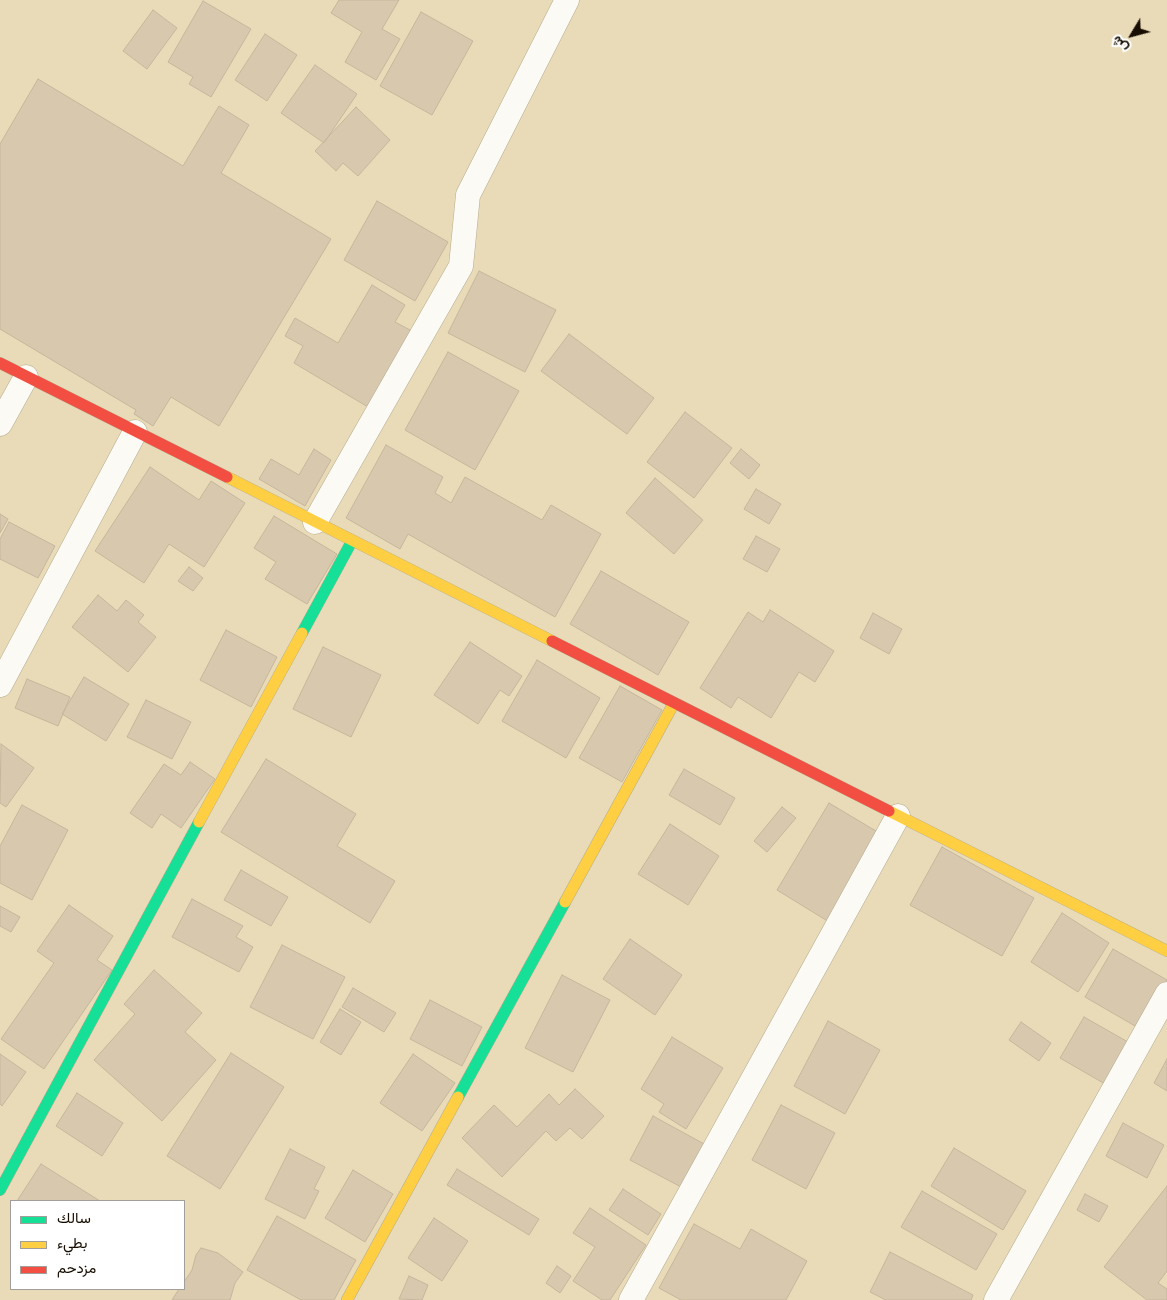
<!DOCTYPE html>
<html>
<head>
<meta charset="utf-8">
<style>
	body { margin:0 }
	#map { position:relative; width:1167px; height:1300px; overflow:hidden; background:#e9dbb7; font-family:"Nunito Sans",Vazirmatn,sans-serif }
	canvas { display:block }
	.legend { position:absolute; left:10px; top:1200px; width:175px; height:90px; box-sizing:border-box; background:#fff; border:1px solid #a29e99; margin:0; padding:6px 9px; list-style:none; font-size:15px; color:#170d00 }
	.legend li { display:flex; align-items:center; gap:10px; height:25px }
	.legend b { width:25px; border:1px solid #a29e99 }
	.north { position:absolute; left:1107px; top:10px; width:50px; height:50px; -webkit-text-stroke:4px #fff; paint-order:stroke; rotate:233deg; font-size:14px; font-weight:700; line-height:20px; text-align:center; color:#170d00 }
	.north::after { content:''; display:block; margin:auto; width:18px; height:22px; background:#170d00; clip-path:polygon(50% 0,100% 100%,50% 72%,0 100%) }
</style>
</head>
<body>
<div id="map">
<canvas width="1167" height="1300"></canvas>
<ul class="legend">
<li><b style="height:6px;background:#16e098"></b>سالك</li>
<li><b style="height:6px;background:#ffcf43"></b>بطيء</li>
<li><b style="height:6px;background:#f24e42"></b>مزدحم</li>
</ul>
<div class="north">ش</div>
</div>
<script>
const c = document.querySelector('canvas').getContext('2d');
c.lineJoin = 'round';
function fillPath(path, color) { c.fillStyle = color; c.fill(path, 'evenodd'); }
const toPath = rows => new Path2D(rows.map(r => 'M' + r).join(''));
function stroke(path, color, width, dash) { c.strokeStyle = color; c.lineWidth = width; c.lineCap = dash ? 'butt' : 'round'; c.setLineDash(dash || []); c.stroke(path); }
const building = toPath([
	[339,0,399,0,382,29,400,39,376,80,345,62,362,32,331,13,339,0],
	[203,1,251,29,211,97,189,84,193,77,168,62,203,1],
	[153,10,177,28,147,69,123,51,153,10],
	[421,12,473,41,432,115,380,86,421,12],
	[265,34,297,55,267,101,235,80,265,34],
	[315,65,357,94,324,143,281,113,315,65],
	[38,79,183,166,219,106,249,125,221,173,331,239,219,426,171,397,153,426,134,414,136,410,0,329,0,144,38,79],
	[356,107,390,140,358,176,343,163,336,171,315,151,356,107],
	[377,201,448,242,415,301,344,260,377,201],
	[479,271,556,310,525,372,448,333,479,271],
	[372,285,405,305,395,322,412,331,368,407,294,363,303,346,285,336,295,318,338,343,372,285],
	[569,334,654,398,627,434,541,371,569,334],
	[448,352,519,391,475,470,405,430,448,352],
	[685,412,732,448,694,498,647,462,685,412],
	[386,445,443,477,435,493,451,503,465,477,542,520,551,505,601,534,555,617,408,534,400,549,346,518,386,445],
	[314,449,331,460,305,506,259,479,271,459,299,475,314,449],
	[741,449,760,465,749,479,730,463,741,449],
	[150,467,199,500,211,481,245,503,204,567,169,544,144,583,95,551,150,467],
	[655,478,703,520,674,554,626,513,655,478],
	[756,489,781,504,769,524,744,509,756,489],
	[0,514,8,519,0,533,0,514],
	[274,516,337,554,307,604,265,579,276,562,254,548,274,516],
	[9,522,55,546,38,578,0,559,0,539,9,522],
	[756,536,780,549,767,572,743,559,756,536],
	[189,567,203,578,193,591,178,581,189,567],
	[601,571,689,622,658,675,570,624,601,571],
	[98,595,117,611,126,600,144,615,138,622,156,637,128,672,72,627,98,595],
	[770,610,834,651,815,682,799,672,771,718,738,697,731,708,700,688,748,612,763,622,770,610],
	[873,613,902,629,889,654,860,638,873,613],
	[226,630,277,657,251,707,200,680,226,630],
	[470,642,522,676,509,696,500,690,478,724,434,695,470,642],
	[323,647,381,675,351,737,293,709,323,647],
	[537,660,600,698,566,758,502,721,537,660],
	[84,677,129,704,106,741,62,714,84,677],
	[27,679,70,697,58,726,15,708,27,679],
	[620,686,662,710,622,782,579,758,620,686],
	[146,700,191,722,172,759,127,737,146,700],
	[1,744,34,768,6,807,0,803,1,744],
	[266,759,356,814,337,846,395,881,370,923,221,832,266,759],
	[190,762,215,779,181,828,161,814,152,828,130,813,164,764,181,775,190,762],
	[684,769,735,798,720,825,669,795,684,769],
	[829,803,886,837,834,925,777,890,829,803],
	[22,805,68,830,32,900,0,883,0,846,22,805],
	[782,807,796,818,767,852,754,841,782,807],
	[670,824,719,856,688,905,638,874,670,824],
	[942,847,1034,898,1002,956,910,905,942,847],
	[241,870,288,897,271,926,224,900,241,870],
	[192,899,243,926,236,937,253,947,239,972,172,937,192,899],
	[69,905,113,936,97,960,112,970,44,1069,1,1039,54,963,37,951,69,905],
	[0,906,20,917,11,932,0,926,0,906],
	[1062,913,1109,943,1078,992,1031,962,1062,913],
	[630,939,682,975,655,1015,603,979,630,939],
	[282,945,345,977,313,1039,250,1007,282,945],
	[1113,949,1167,980,1167,987,1142,1030,1085,997,1113,949],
	[154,970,202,1013,185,1032,216,1060,162,1121,94,1060,135,1014,124,1004,154,970],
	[562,975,610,1000,573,1072,525,1048,562,975],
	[353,988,396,1013,384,1032,342,1007,353,988],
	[430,1000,482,1027,462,1066,410,1039,430,1000],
	[340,1009,361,1022,341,1055,320,1042,340,1009],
	[1084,1017,1135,1046,1112,1088,1060,1058,1084,1017],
	[828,1021,880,1050,845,1114,794,1086,828,1021],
	[1021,1022,1051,1043,1039,1061,1009,1040,1021,1022],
	[672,1037,723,1068,686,1129,659,1112,664,1104,641,1089,672,1037],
	[231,1053,284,1087,220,1189,167,1156,231,1053],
	[0,1054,26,1072,2,1106,0,1104,0,1054],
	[413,1054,455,1083,422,1131,380,1103,413,1054],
	[1167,1059,1167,1091,1154,1083,1167,1059],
	[575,1089,604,1116,582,1139,570,1128,556,1141,546,1131,502,1177,462,1138,494,1105,517,1127,549,1094,559,1105,575,1089],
	[77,1093,123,1123,102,1156,56,1126,77,1093],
	[781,1105,835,1133,806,1189,752,1160,781,1105],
	[653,1116,706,1145,683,1188,630,1160,653,1116],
	[1123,1123,1164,1145,1147,1178,1106,1156,1123,1123],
	[954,1148,1026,1191,1003,1230,931,1186,954,1148],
	[290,1149,325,1167,314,1189,319,1191,305,1219,265,1199,290,1149],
	[41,1164,100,1201,17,1201,41,1164],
	[457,1169,539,1219,529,1235,447,1185,457,1169],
	[353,1170,393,1194,365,1242,325,1218,353,1170],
	[1167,1186,1167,1271,1158,1283,1167,1289,1167,1300,1147,1300,1104,1267,1167,1186],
	[623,1189,661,1214,648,1235,609,1210,623,1189],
	[922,1191,997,1234,976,1270,901,1227,922,1191],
	[1085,1194,1108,1206,1099,1222,1077,1210,1085,1194],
	[590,1208,646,1245,610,1300,602,1300,573,1281,595,1247,573,1233,590,1208],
	[277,1216,356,1260,334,1300,301,1300,247,1270,277,1216],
	[434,1218,468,1241,442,1281,408,1258,434,1218],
	[694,1224,740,1249,751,1229,807,1261,786,1300,681,1300,659,1288,694,1224],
	[201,1248,218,1253,243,1272,235,1283,230,1300,172,1300,179,1289,184,1289,184,1282,192,1270,196,1255,201,1248],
	[890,1252,973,1295,971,1300,886,1300,870,1292,890,1252],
	[557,1266,571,1276,560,1293,546,1283,557,1266],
	[409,1276,428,1285,422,1300,399,1299,409,1276]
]);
const street = toPath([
	[0,424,26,377],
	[315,522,461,266,468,195,567,0],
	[0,685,135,432],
	[631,1300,898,816],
	[996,1300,1167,994]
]);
const fast = toPath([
	[302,633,352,541],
	[458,1097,565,902],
	[0,1190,199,822]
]);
const slow = toPath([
	[227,477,552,641],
	[889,811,1167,951],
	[199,822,302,633],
	[565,902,674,703],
	[347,1300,458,1097]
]);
const jam = toPath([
	[0,363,227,477],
	[552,641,889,811]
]);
fillPath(building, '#d8c8ae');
stroke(building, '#c5b69c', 1);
stroke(street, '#b4aa8d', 25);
stroke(fast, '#b4aa8d', 12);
stroke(slow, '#b4aa8d', 12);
stroke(jam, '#b4aa8d', 12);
stroke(street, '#fcfaf4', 24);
stroke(fast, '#16e098', 11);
stroke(slow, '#ffcf43', 11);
stroke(jam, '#f24e42', 11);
</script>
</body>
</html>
